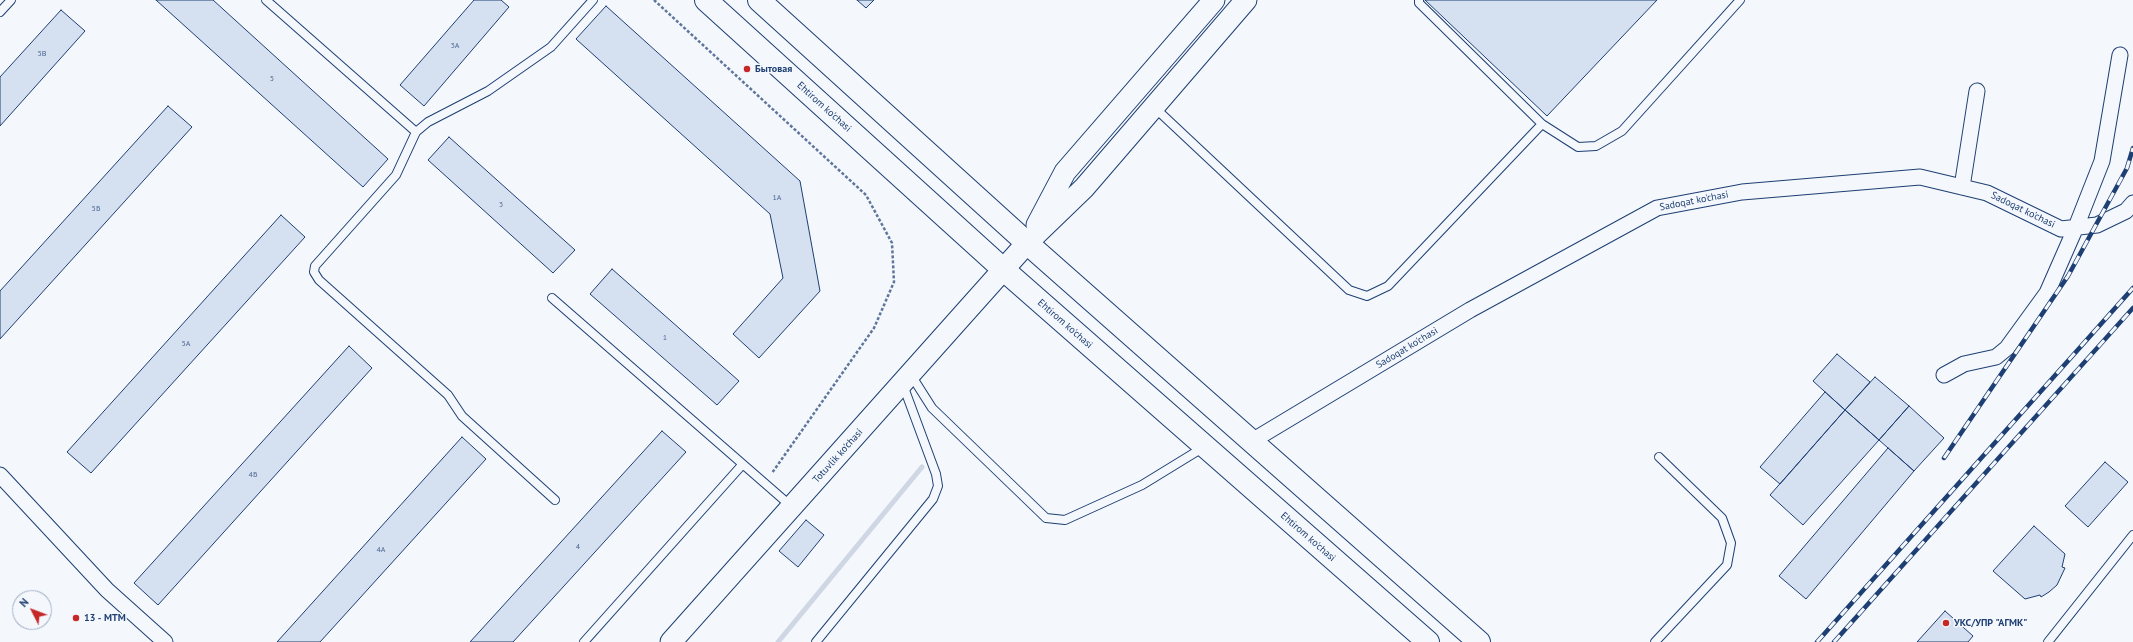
<!DOCTYPE html>
<html>
<head>
<meta charset="utf-8">
<style>
	body { margin:0 }
	#map { position:relative; width:2133px; height:642px; overflow:hidden; background:#f4f7fb; font-family:"PT Sans",sans-serif }
	canvas { display:block }
	.north { position:absolute; left:12px; top:590px; width:40px; height:40px; box-sizing:border-box; background:#f4f7fb; border:1px solid #9eadc5; border-radius:50%; rotate:312deg; font-size:11px; font-weight:700; line-height:16px; text-align:center; color:#1d3f73 }
	.north::after { content:''; display:block; margin:auto; width:14px; height:18px; background:#c62828; clip-path:polygon(50% 0,100% 100%,50% 72%,0 100%) }
</style>
</head>
<body>
<div id="map">
<canvas width="2133" height="642"></canvas>
<div class="north">N</div>
</div>
<script>
const c = document.querySelector('canvas').getContext('2d');
c.lineJoin = 'round';
const toPath = rows => new Path2D(rows.map(r => 'M' + r).join(''));
function stroke(path, color, width, dash) { c.strokeStyle = color; c.lineWidth = width; c.lineCap = dash ? 'butt' : 'round'; c.setLineDash(dash || []); c.stroke(path); }
function fillPath(path, color) { c.fillStyle = color; c.fill(path, 'evenodd'); }
function label(font, color, halo, rows, align = 'center') {
  c.font = font + ' "PT Sans",sans-serif'; c.lineWidth = 3; c.setLineDash([]); c.textBaseline = 'middle'; c.strokeStyle = halo; c.fillStyle = color; for (const [text, x, y, turn = 0] of rows) {
    c.save(); c.translate(x, y); c.rotate((+turn || 0) * Math.PI / 180); c.textAlign = isNaN(turn) ? turn : align; if (halo) c.strokeText(text, 0, 0); c.fillText(text, 0, 0); c.restore();
  }
}
const stream = toPath([
	[778,642,922,467]
]);
const building = toPath([
	[156,0,213,0,388,159,363,187,156,0],
	[474,0,501,0,509,7,424,106,400,85,474,0],
	[857,0,874,0,866,8,857,0],
	[1425,0,1657,0,1547,116,1425,0],
	[606,6,800,181,820,291,759,358,733,334,783,278,770,214,576,39,606,6],
	[61,10,85,31,0,126,0,77,61,10],
	[168,106,192,127,0,339,0,291,168,106],
	[449,137,575,250,553,273,428,160,449,137],
	[281,215,305,237,91,473,67,452,281,215],
	[612,269,739,381,717,405,590,294,612,269],
	[349,346,372,368,158,605,134,583,349,346],
	[1837,354,1870,382,1845,410,1813,381,1837,354],
	[1875,377,1909,406,1879,440,1845,410,1875,377],
	[1825,392,1845,410,1780,484,1760,467,1825,392],
	[1909,406,1944,438,1914,471,1879,440,1909,406],
	[1845,410,1879,440,1803,525,1770,495,1845,410],
	[662,431,686,452,513,642,470,642,662,431],
	[462,437,486,459,320,642,277,642,462,437],
	[1888,448,1914,471,1806,599,1779,576,1888,448],
	[2105,462,2128,482,2088,527,2065,506,2105,462],
	[806,520,824,535,798,567,779,551,806,520],
	[2034,526,2065,554,2062,567,2065,568,2057,585,2049,592,2041,597,2040,595,2025,599,1993,571,2034,526],
	[1945,611,1973,636,1968,642,1917,642,1945,611]
]);
const path = toPath([
	[654,0,866,195,892,243,894,282,874,328,772,473]
]);
const service = toPath([
	[266,0,416,132],
	[1419,0,1419,3,1542,124,1578,147,1596,146,1622,131,1740,0],
	[0,12,11,0],
	[1154,107,1349,290,1367,296,1388,286,1542,124],
	[552,298,792,507],
	[911,375,932,408,1046,518,1065,520,1142,485,1204,447],
	[555,500,462,416,448,395,319,280,314,272,315,266,396,175,416,132,428,122,488,91,551,47,593,0],
	[584,642,742,465],
	[816,642,933,499,938,486,936,474,903,385],
	[1655,642,1727,565,1731,543,1722,518,1659,457],
	[2048,642,2133,535]
]);
const minor = toPath([
	[1962,187,1977,91],
	[1944,375,1964,364,1996,357,2007,348,2047,293,2076,227,2102,161,2120,55],
	[1252,441,1470,310,1657,208,1742,192,1920,177,1987,193,2061,229,2097,225,2126,211,2133,203],
	[0,475,107,590,165,642]
]);
const secondary = toPath([
	[1037,225,1065,172,1214,0],
	[671,642,1027,243,1084,188,1246,0]
]);
const primary = toPath([
	[706,0,1004,270,1428,642],
	[759,0,1027,243,1479,642]
]);
const rail = toPath([
	[1944,458,2068,276,2127,168,2133,148],
	[1817,642,2133,288],
	[1834,642,2133,308]
]);
const markers = [
	[747,69,4,"#c62828"],
	[76,618,4,"#c62828"],
	[1946,623,4,"#c62828"]
];
const numberNames = [
	["3А",455,46],
	["5В",42,54],
	["5",272,79],
	["1А",777,198],
	["3",501,205],
	["5Б",96,209],
	["1",665,338],
	["5А",186,344],
	["4Б",253,475],
	["4",578,547],
	["4А",381,550]
];
const poiNames = [
	["Бытовая",755,69],
	["13 - MTM",84,618],
	["УКС/УПР \"АГМК\"",1954,623]
];
const streetNames = [
	["Ehtirom ko'chasi",824,107,42],
	["Sadoqat ko'chasi",1694,201,-11],
	["Sadoqat ko'chasi",2023,210,26],
	["Ehtirom ko'chasi",1065,324,41],
	["Sadoqat ko'chasi",1407,348,-31],
	["Totuvlik ko'chasi",838,456,-48],
	["Ehtirom ko'chasi",1308,537,41]
];
stroke(stream, '#cfd7e4', 5);
fillPath(building, '#d5e0f0');
stroke(building, '#1d3f73', 1);
stroke(service, '#1d3f73', 10);
stroke(minor, '#1d3f73', 17);
stroke(secondary, '#1d3f73', 23);
stroke(primary, '#1d3f73', 24);
stroke(path, '#5e769c', 2.5, [3, 2]);
stroke(service, '#f4f7fb', 8);
stroke(minor, '#f4f7fb', 15);
stroke(secondary, '#f4f7fb', 21);
stroke(primary, '#f4f7fb', 22);
stroke(rail, '#1d3f73', 4.5);
stroke(rail, '#f4f7fb', 3, [9]);
for (const [x, y, r, color] of markers) { const dot = new Path2D(); dot.arc(x, y, r, 0, 2 * Math.PI); c.fillStyle = color; c.fill(dot); stroke(dot, '#f4f7fb', 1.5); }
label('8px', '#4b6792', null, numberNames);
label('bold 10px', '#1d3f73', '#f4f7fb', poiNames, 'left');
label('10px', '#1d3f73', '#f4f7fb', streetNames);
</script>
</body>
</html>
